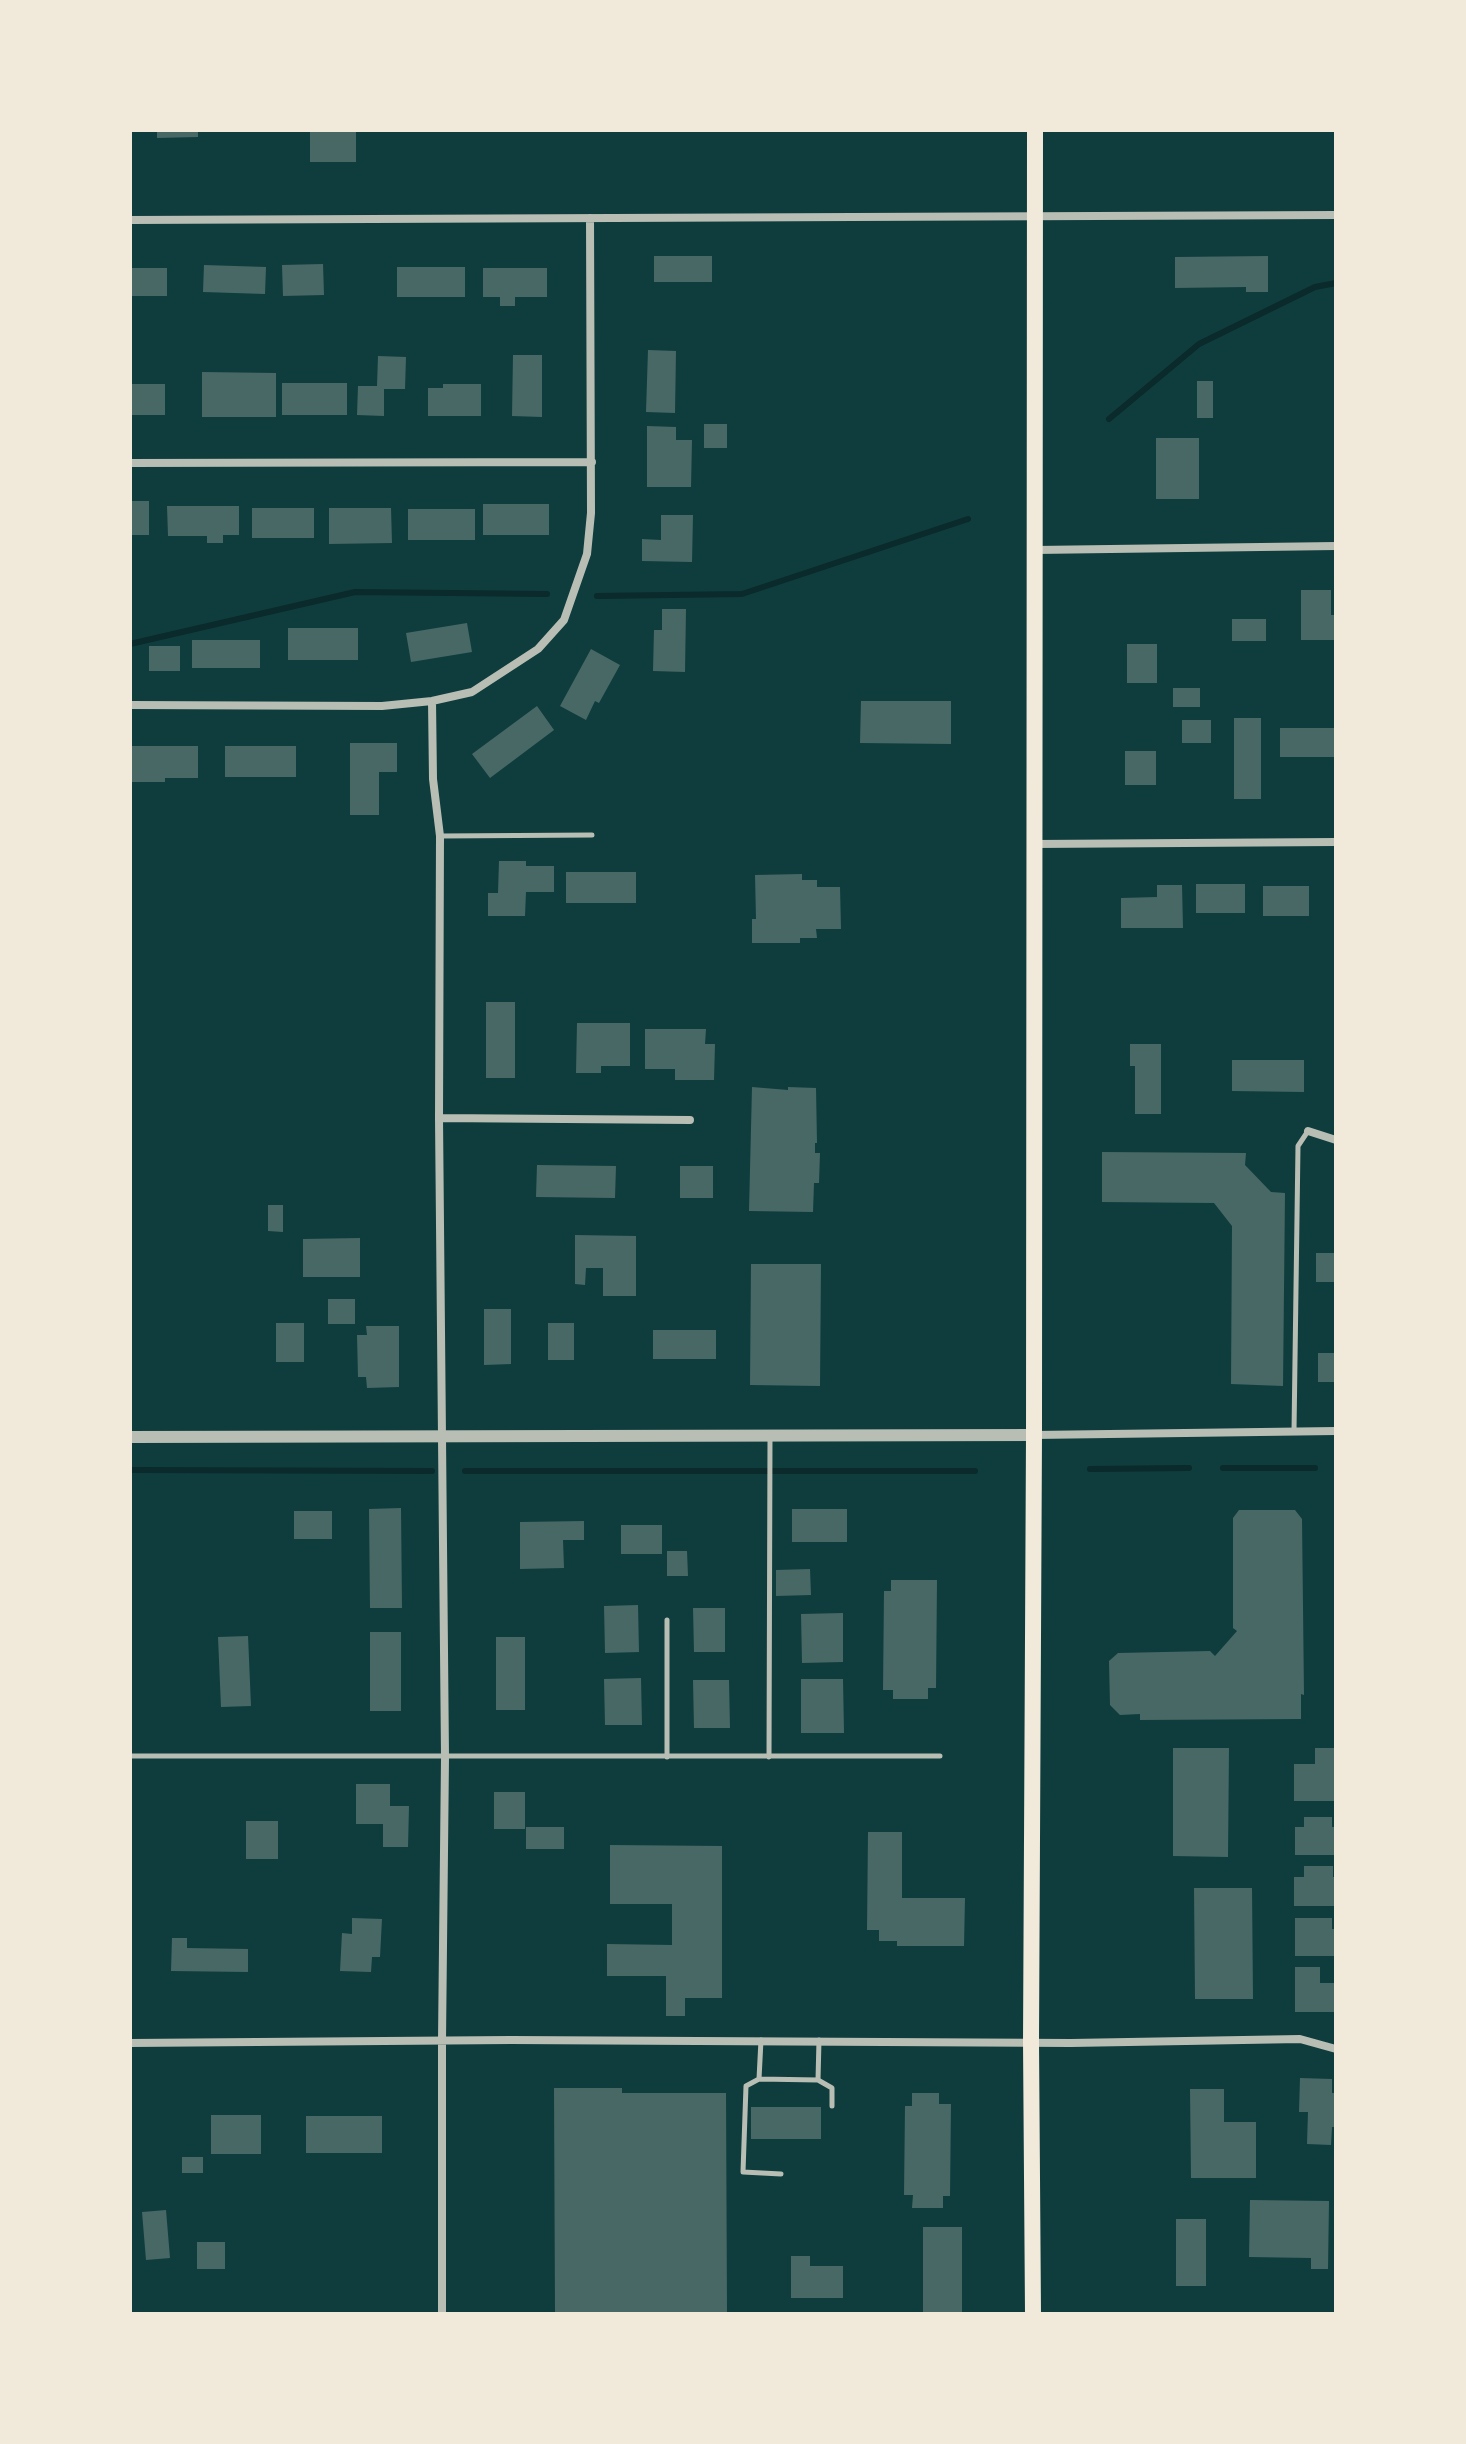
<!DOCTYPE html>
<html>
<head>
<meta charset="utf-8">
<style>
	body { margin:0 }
	#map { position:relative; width:1466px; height:2444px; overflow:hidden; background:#0f3d3e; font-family:"Work Sans",sans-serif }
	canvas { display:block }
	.frame { position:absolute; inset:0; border:132px solid #f1e9da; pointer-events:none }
</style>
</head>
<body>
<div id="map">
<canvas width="1466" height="2444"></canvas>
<div class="frame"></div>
</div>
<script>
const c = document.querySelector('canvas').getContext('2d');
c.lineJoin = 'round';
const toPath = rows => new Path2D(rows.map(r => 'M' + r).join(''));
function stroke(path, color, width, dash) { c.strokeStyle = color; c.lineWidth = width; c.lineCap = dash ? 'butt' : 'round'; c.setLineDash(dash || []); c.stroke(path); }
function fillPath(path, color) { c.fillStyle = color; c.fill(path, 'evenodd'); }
const stream = toPath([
	[1109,419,1199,344,1315,287,1336,283],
	[597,596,742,594,968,519],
	[130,644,355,592,547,594],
	[1223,1468,1315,1468],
	[1090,1469,1189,1468],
	[130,1470,432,1471],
	[465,1471,975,1471]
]);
const building = toPath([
	[157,130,198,130,198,137,157,138],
	[310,130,356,130,356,162,310,162],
	[654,256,712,256,712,282,654,282],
	[1268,256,1268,292,1246,292,1246,287,1175,288,1175,257],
	[323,264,324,295,283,296,282,265],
	[204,265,266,267,265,294,203,292],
	[397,267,465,267,465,297,397,297],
	[130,268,167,268,167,296,130,296],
	[483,268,547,268,547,297,515,297,515,306,500,306,500,297,483,297],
	[648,350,676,351,675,413,646,412],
	[513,355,542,355,542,417,512,416],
	[378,356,406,357,405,389,384,389,384,416,357,415,358,386,377,386],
	[202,372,276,373,276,417,202,417],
	[1197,381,1213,381,1213,418,1197,418],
	[282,383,347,383,347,415,282,415],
	[130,384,165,384,165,415,130,415],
	[443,384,481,384,481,416,428,416,428,388,443,388],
	[704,424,727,424,727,448,704,448],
	[647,426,676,427,676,440,692,440,691,487,647,487],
	[1156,438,1199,438,1199,499,1156,499],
	[130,501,149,501,149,535,130,535],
	[483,504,549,504,549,535,483,535],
	[167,506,239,506,239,535,223,535,223,543,207,543,207,536,168,536],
	[252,508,314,508,314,538,252,538],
	[329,508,391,508,392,543,329,544],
	[408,509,475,509,475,540,408,540],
	[661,515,693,515,692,562,642,561,642,539,661,540],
	[1301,590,1331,590,1331,615,1336,615,1336,640,1301,640],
	[662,609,686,609,685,672,653,671,654,630,662,630],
	[1232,619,1266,619,1266,641,1232,641],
	[467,623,472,652,411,662,406,633],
	[288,628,358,628,358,660,288,660],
	[192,640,260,640,260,668,192,668],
	[1127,644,1157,644,1157,683,1127,683],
	[149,646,180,646,180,671,149,671],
	[591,649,620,665,599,703,595,701,586,720,560,706],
	[1173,688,1200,688,1200,707,1173,707],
	[861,701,951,701,951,744,860,743],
	[537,706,554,730,490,778,472,754],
	[1234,718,1261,718,1261,799,1234,799],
	[1182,720,1211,720,1211,743,1182,743],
	[1280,728,1336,728,1336,757,1280,757],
	[350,743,397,743,397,772,379,772,379,815,350,815],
	[130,746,198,746,198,778,165,778,165,782,130,782],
	[225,746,296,746,296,777,225,777],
	[1125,751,1156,751,1156,785,1125,785],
	[499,861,526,861,526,866,554,866,554,892,526,892,525,916,488,916,488,893,498,893],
	[566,872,636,872,636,903,566,903],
	[802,874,802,880,817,880,817,887,840,887,841,929,816,929,817,938,800,938,800,943,752,943,752,919,756,919,755,875],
	[1196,884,1245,884,1245,913,1196,913],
	[1157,885,1182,885,1183,928,1121,928,1121,898,1157,897],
	[1263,886,1309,886,1309,916,1263,916],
	[486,1002,515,1002,515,1078,486,1078],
	[577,1023,630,1023,630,1066,601,1066,601,1073,576,1073],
	[645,1029,706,1029,705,1044,715,1044,714,1080,675,1080,675,1069,645,1069],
	[1130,1044,1161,1044,1161,1114,1135,1114,1135,1066,1130,1066],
	[1232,1060,1304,1060,1304,1092,1232,1091],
	[752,1087,788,1090,788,1087,816,1088,817,1143,815,1143,815,1153,820,1153,819,1183,814,1183,813,1212,749,1211],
	[1102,1152,1246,1153,1245,1165,1271,1192,1285,1193,1283,1386,1231,1384,1232,1226,1214,1203,1102,1202],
	[537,1165,616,1166,615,1198,536,1197],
	[680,1166,713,1166,713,1198,680,1198],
	[268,1205,283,1205,283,1232,268,1231],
	[575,1235,636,1236,636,1296,603,1296,603,1268,586,1268,585,1285,575,1284],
	[360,1238,360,1277,303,1277,303,1239],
	[1316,1253,1336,1253,1336,1282,1316,1282],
	[751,1264,821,1264,820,1386,750,1385],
	[328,1299,355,1299,355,1324,328,1324],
	[484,1309,511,1309,511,1364,484,1365],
	[276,1323,304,1323,304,1362,276,1362],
	[548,1323,574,1323,574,1360,548,1360],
	[366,1326,399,1326,399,1387,367,1388,366,1377,358,1377,357,1335,367,1335],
	[653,1330,716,1330,716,1359,653,1359],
	[1318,1353,1336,1353,1336,1382,1318,1382],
	[401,1508,402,1608,370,1608,369,1509],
	[792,1509,847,1509,847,1542,792,1542],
	[1239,1510,1295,1510,1302,1519,1304,1695,1301,1694,1301,1719,1140,1720,1140,1714,1120,1715,1110,1705,1109,1661,1118,1653,1210,1651,1215,1656,1237,1631,1233,1628,1233,1518],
	[294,1511,332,1511,332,1539,294,1539],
	[584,1521,584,1540,563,1540,564,1568,520,1569,520,1522],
	[621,1525,662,1525,662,1554,621,1554],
	[667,1551,687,1551,688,1576,667,1576],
	[810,1569,811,1595,776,1596,776,1570],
	[891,1580,937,1580,936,1688,928,1688,928,1699,893,1699,893,1690,883,1690,884,1591,891,1591],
	[638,1605,639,1652,605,1653,604,1606],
	[693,1608,725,1608,725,1652,694,1652],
	[843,1613,843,1662,802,1663,801,1614],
	[370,1632,401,1632,401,1711,370,1711],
	[248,1636,251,1706,221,1707,218,1637],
	[496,1637,525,1637,525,1710,496,1710],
	[641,1678,642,1725,605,1725,604,1679],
	[801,1679,843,1679,844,1733,801,1733],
	[693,1680,729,1680,730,1728,694,1728],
	[1173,1748,1229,1748,1228,1857,1173,1856],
	[1315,1748,1336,1748,1336,1801,1294,1801,1294,1764,1315,1764],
	[356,1784,390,1784,390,1806,409,1806,408,1847,383,1847,383,1824,356,1824],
	[494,1792,525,1792,525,1829,494,1829],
	[1304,1817,1332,1817,1332,1827,1336,1827,1336,1855,1295,1855,1295,1827,1304,1827],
	[246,1821,278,1821,278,1859,246,1859],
	[526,1827,564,1827,564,1849,526,1849],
	[868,1832,902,1832,902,1898,965,1898,964,1946,897,1946,897,1941,879,1941,879,1930,867,1930],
	[610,1845,722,1846,722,1998,685,1998,685,2016,666,2016,666,1976,607,1976,607,1944,672,1945,672,1904,610,1904],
	[1304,1866,1333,1866,1333,1877,1336,1877,1336,1906,1294,1906,1294,1877,1304,1877],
	[1194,1888,1252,1888,1253,1999,1195,1999],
	[352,1918,382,1919,380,1957,372,1957,371,1972,340,1971,342,1933,352,1934],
	[1295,1918,1332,1918,1332,1929,1336,1929,1336,1956,1295,1956],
	[172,1938,187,1938,187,1948,248,1949,248,1972,171,1971],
	[1295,1967,1320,1967,1320,1983,1336,1983,1336,2012,1295,2012],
	[1300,2078,1332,2079,1332,2093,1336,2093,1336,2127,1332,2127,1331,2145,1307,2144,1308,2112,1299,2112],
	[554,2088,622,2088,622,2093,726,2093,727,2314,555,2314],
	[1190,2089,1224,2089,1224,2122,1256,2122,1256,2178,1191,2178],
	[912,2093,939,2093,939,2104,951,2104,950,2196,943,2196,943,2208,912,2208,913,2195,904,2195,905,2106,912,2106],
	[751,2107,821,2107,821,2139,751,2139],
	[211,2115,261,2115,261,2154,211,2154],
	[306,2116,382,2116,382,2153,306,2153],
	[182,2157,203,2157,203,2173,182,2173],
	[1250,2200,1329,2201,1328,2269,1311,2269,1311,2258,1249,2257],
	[166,2210,170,2258,146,2260,142,2212],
	[1176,2219,1206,2219,1206,2286,1176,2286],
	[923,2227,962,2227,962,2314,923,2314],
	[197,2242,225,2242,225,2269,197,2269],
	[791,2256,810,2256,810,2266,843,2266,843,2298,791,2298]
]);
const service = toPath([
	[441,836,592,835],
	[1294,1431,1298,1146,1308,1131],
	[667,1620,667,1757],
	[130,1756,940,1756],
	[769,1757,770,1438],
	[761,2040,759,2079,746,2086,743,2172,781,2174],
	[759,2079,818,2080,819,2040],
	[818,2080,832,2088,832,2106]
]);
const minor = toPath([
	[130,220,1336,215],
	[130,463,592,462],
	[1035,550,1336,546],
	[432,701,433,779,440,836,439,1118,445,1757,442,2040,442,2314],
	[130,705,382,706,432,701,472,692,538,649,564,620,587,554,591,513,590,218],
	[1034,844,1336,842],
	[439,1118,690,1120],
	[1308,1131,1336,1140],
	[1034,1435,1336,1431],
	[130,2043,511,2040,1071,2043,1300,2039,1336,2049]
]);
const tertiary = toPath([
	[130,1437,1034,1435]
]);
const trunk = toPath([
	[1033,2314,1031,2041,1034,1435,1035,130]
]);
stroke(stream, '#0a2a2b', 6);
fillPath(building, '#486865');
stroke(service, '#b8beb3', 5);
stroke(minor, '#b8beb3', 8);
stroke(tertiary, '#b8beb3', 12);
stroke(trunk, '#f1e9da', 16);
</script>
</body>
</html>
